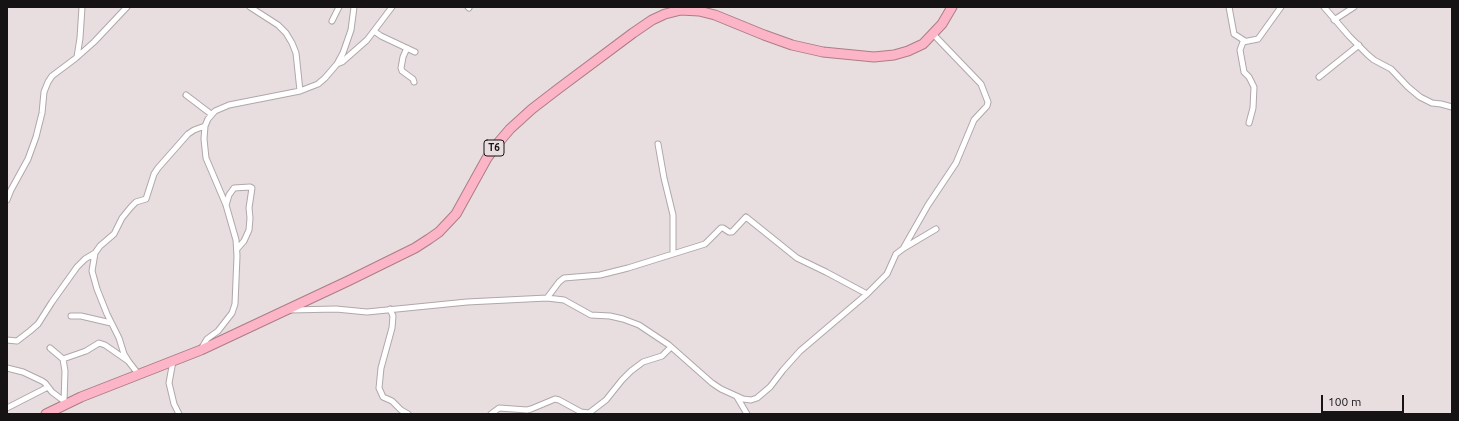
<!DOCTYPE html>
<html>
<head>
<meta charset="utf-8">
<style>
	body { margin:0 }
	#map { position:relative; width:1459px; height:421px; overflow:hidden; background:#e8dee0; font-family:Ubuntu,sans-serif }
	canvas { display:block }
	.frame { position:absolute; inset:0; border:8px solid #161314; pointer-events:none }
	.scale { position:absolute; left:1321px; top:395px; width:83px; height:18px; box-sizing:border-box; border:2px solid #161314; border-top:0; padding-left:5px; font-size:12px; line-height:14px; white-space:nowrap; color:#161314; -webkit-text-stroke:3px #e8dee0; paint-order:stroke }
</style>
</head>
<body>
<div id="map">
<canvas width="1459" height="421"></canvas>
<div class="frame"></div>
<div class="scale">100 m</div>
</div>
<script>
const c = document.querySelector('canvas').getContext('2d');
c.lineJoin = 'round';
const toPath = rows => new Path2D(rows.map(r => 'M' + r).join(''));
function stroke(path, color, width, dash) { c.strokeStyle = color; c.lineWidth = width; c.lineCap = dash ? 'butt' : 'round'; c.setLineDash(dash || []); c.stroke(path); }
function label(font, color, halo, rows, align = 'center') {
  c.font = font + ' Ubuntu,sans-serif'; c.lineWidth = 4; c.setLineDash([]); c.textBaseline = 'middle'; c.strokeStyle = halo; c.fillStyle = color; for (const [text, x, y, turn = 0] of rows) {
    c.save(); c.translate(x, y); c.rotate((+turn || 0) * Math.PI / 180); c.textAlign = isNaN(turn) ? turn : align; if (halo) c.strokeText(text, 0, 0); c.fillText(text, 0, 0); c.restore();
  }
}
const street = toPath([
	[250,7,278,25,286,33,292,43,296,53,300,91],
	[468,7,469,8],
	[1229,7,1234,34,1245,41],
	[1324,7,1349,36,1368,55,1374,60,1391,69,1408,87,1420,97,1432,103,1441,104,1452,107],
	[1334,20,1354,7],
	[332,21,339,7],
	[374,31,381,36,415,52],
	[407,48,403,57,401,68,402,71,413,79,414,82],
	[77,57,80,38,82,7],
	[337,64,342,62,367,40,392,7],
	[1319,77,1359,45],
	[186,95,211,114],
	[1249,123,1253,108,1254,87,1249,77,1244,72,1240,50,1243,42,1258,39,1281,7],
	[658,144,664,178,673,215,673,253],
	[7,200,11,190,28,159,36,137,42,113,44,92,48,82,52,76,76,58,94,42,127,7],
	[226,205,229,195,234,188,250,187,252,188,249,208,250,218,249,230,244,241,237,249],
	[904,247,928,205,956,163,974,120,987,106,988,102,981,84,933,34],
	[547,298,559,282,564,278,600,275,628,268,705,244,721,228,723,228,729,232,732,232,746,217,797,258,826,272,867,294],
	[390,309,393,316,392,328,381,368,379,388,383,397,392,401,401,410,408,414],
	[290,310,336,309,367,312,467,302,547,298,564,300,591,315,610,316,623,319,639,325,669,345,712,383,721,389,743,399,751,400,757,398,770,387,783,370,800,351,867,294,887,274,896,254,904,248,936,229],
	[71,316,81,316,111,323],
	[7,340,17,341,30,331,38,324,52,302,77,267,85,259,95,253],
	[50,348,63,359,65,371,64,402],
	[201,349,207,339,218,331,232,313,235,304,237,256,236,240,226,205,206,158,204,139,205,126,208,119,215,111,229,105,300,91,318,84,325,78,337,64,343,53,351,30,354,7],
	[63,359,86,351,99,343,105,345,128,361],
	[173,361,169,383,174,404,179,414],
	[7,368,23,372,42,381,45,383,52,392,64,401],
	[139,375,129,362,124,354,119,338,107,314,97,289,92,271,95,253,100,246,114,234,122,218,131,207,136,202,146,199,154,174,158,168,188,134,194,130,205,126],
	[737,397,747,414],
	[7,408,48,387],
	[491,414,499,408,527,410,531,409,555,399,559,400,581,412,589,413,606,400,622,380,631,371,643,362,662,356,671,347]
]);
const highway = toPath([
	[46,414,81,397,201,350,348,281,415,248,429,239,439,232,456,214,487,158,498,143,510,129,532,109,558,89,633,33,652,20,665,14,681,10,699,11,715,15,764,35,792,45,823,52,874,57,894,55,908,51,923,44,942,24,952,7]
]);
const shields = [
	[494,148,20]
];
const shieldNames = [
	["T6",494,148]
];
stroke(street, '#b0a7a9', 7);
stroke(highway, '#ac7c88', 11);
stroke(street, '#fff', 5);
stroke(highway, '#fcb5c6', 9);
for (const [x, y, w] of shields) { const box = new Path2D(); box.roundRect(x - w / 2, y - 8, w, 16, 3); c.fillStyle = '#e8dee0'; c.fill(box); stroke(box, '#161314', 1); }
label('bold 10px', '#161314', null, shieldNames);
</script>
</body>
</html>
